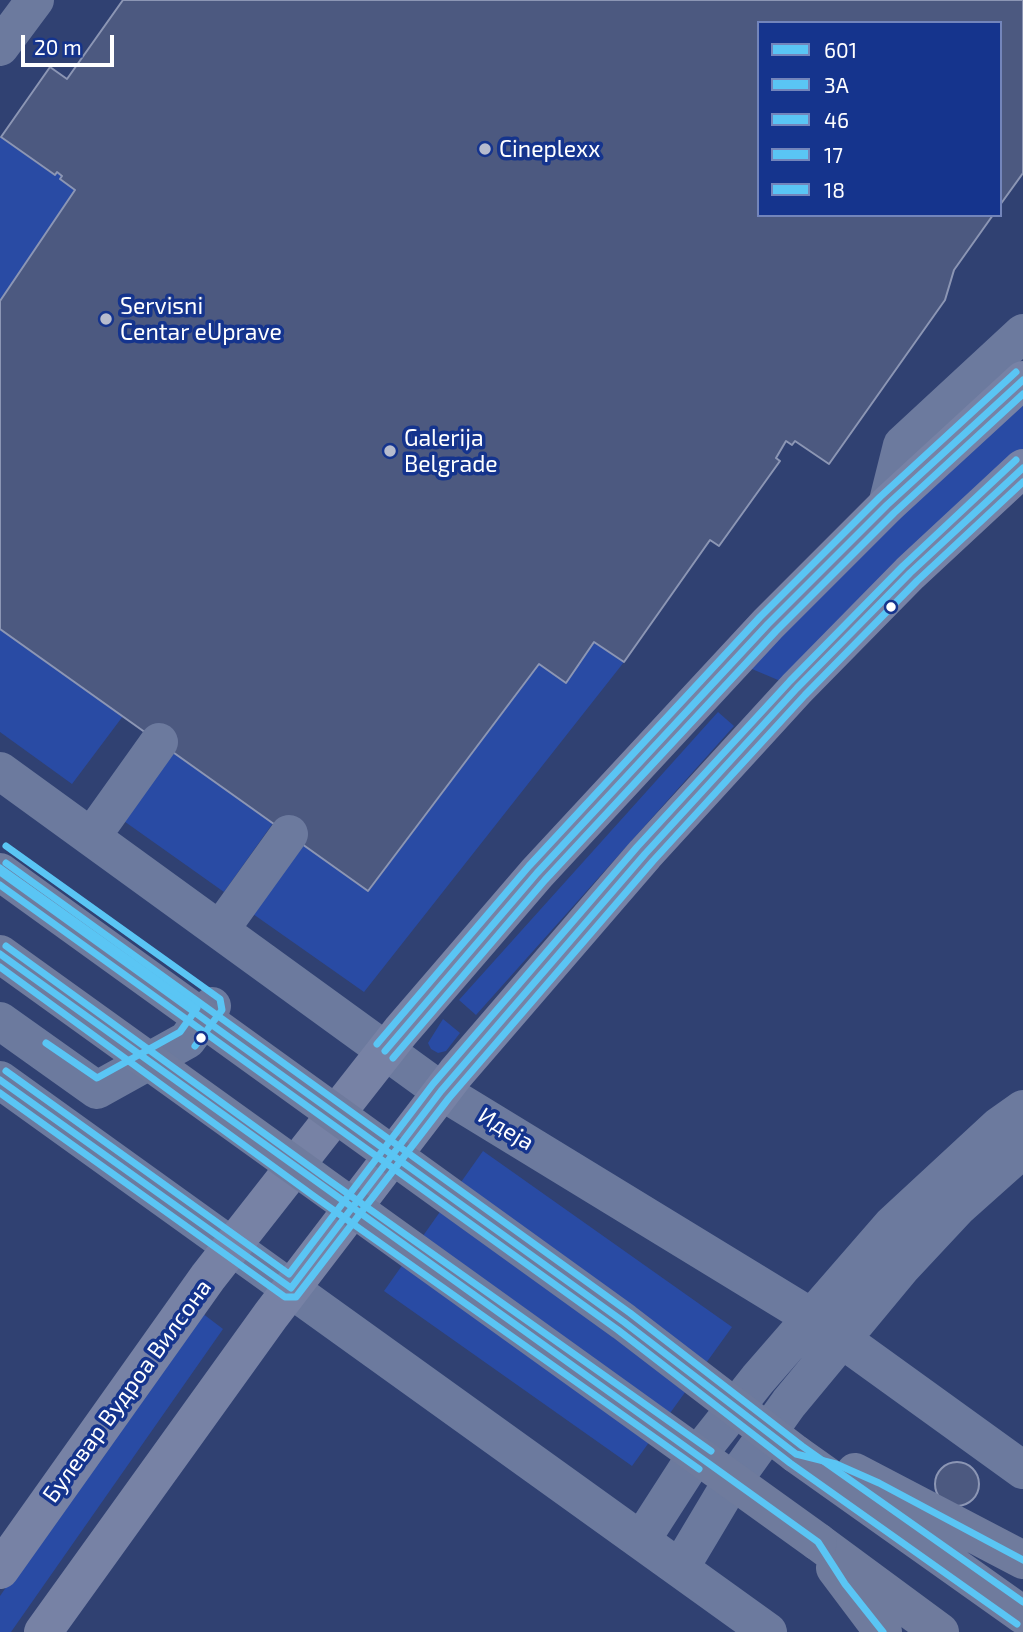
<!DOCTYPE html>
<html>
<head>
<meta charset="utf-8">
<style>
	body { margin:0 }
	#map { position:relative; width:1023px; height:1632px; overflow:hidden; background:#304172; font-family:"Exo 2",sans-serif }
	canvas { display:block }
	.legend { position:absolute; left:757px; top:21px; width:245px; height:196px; box-sizing:border-box; background:#15348d; border:2px solid #7385bb; margin:0; padding:9px 12px; list-style:none; font-size:21px; color:#fff }
	.legend li { display:flex; align-items:center; gap:14px; height:35px }
	.legend b { width:35px; border:2px solid #7385bb }
	.scale { position:absolute; left:21px; top:35px; width:93px; height:32px; box-sizing:border-box; border:4px solid #fff; border-top:0; padding-left:9px; font-size:21px; line-height:24px; white-space:nowrap; color:#fff; -webkit-text-stroke:5px #15348d; paint-order:stroke }
</style>
</head>
<body>
<div id="map">
<canvas width="1023" height="1632"></canvas>
<ul class="legend">
<li><b style="height:9px;background:#5ac5f4"></b>601</li>
<li><b style="height:9px;background:#5ac5f4"></b>3A</li>
<li><b style="height:9px;background:#5ac5f4"></b>46</li>
<li><b style="height:9px;background:#5ac5f4"></b>17</li>
<li><b style="height:9px;background:#5ac5f4"></b>18</li>
</ul>
<div class="scale">20 m</div>
</div>
<script>
const c = document.querySelector('canvas').getContext('2d');
c.lineJoin = 'round';
function fillPath(path, color) { c.fillStyle = color; c.fill(path, 'evenodd'); }
const toPath = rows => new Path2D(rows.map(r => 'M' + r).join(''));
function stroke(path, color, width, dash) { c.strokeStyle = color; c.lineWidth = width; c.lineCap = dash ? 'butt' : 'round'; c.setLineDash(dash || []); c.stroke(path); }
function label(font, color, halo, rows, align = 'center') {
  c.font = font + ' "Exo 2",sans-serif'; c.lineWidth = 7; c.setLineDash([]); c.textBaseline = 'middle'; c.strokeStyle = halo; c.fillStyle = color; for (const [text, x, y, turn = 0] of rows) {
    c.save(); c.translate(x, y); c.rotate((+turn || 0) * Math.PI / 180); c.textAlign = isNaN(turn) ? turn : align; if (halo) c.strokeText(text, 0, 0); c.fillText(text, 0, 0); c.restore();
  }
}
const green = toPath([
	[0,137,54,175,57,172,62,176,60,179,75,190,0,301],
	[1023,380,1023,468,797,688,733,661],
	[0,629,123,716,72,784,0,732],
	[594,642,624,662,364,992,253,914,303,844,369,891,539,664,566,683],
	[718,712,734,726,476,1015,459,1000],
	[171,750,273,823,224,892,121,819],
	[443,1019,460,1033,446,1051,438,1053,431,1049,428,1043],
	[483,1151,732,1327,632,1466,384,1291],
	[198,1310,223,1329,11,1632,0,1632,0,1596]
]);
const building = toPath([
	[123,0,1023,0,1023,173,1000,205,1000,23,759,23,759,215,993,215,954,270,945,300,829,464,795,441,792,445,786,441,776,458,780,461,719,546,710,540,624,662,594,642,566,683,539,664,368,891,0,629,0,301,75,190,60,179,62,176,57,172,55,175,1,137,50,67,67,79,123,0],
	'935 1484a22 22 0 1 1 44 0a22 22 0 1 1-44 0Z'
]);
const minor = toPath([
	[0,47,35,0],
	[887,505,902,445,1023,333],
	[0,771,441,1091,811,1317,1023,1470],
	[92,836,159,742],
	[220,930,289,834],
	[0,1021,97,1090,187,1040,212,1006],
	[0,1080,768,1632],
	[642,1539,689,1466,758,1379,892,1225,999,1126,1023,1109],
	[680,1568,726,1491,789,1403,901,1268,958,1207,1023,1149]
]);
const major = toPath([
	[0,1570,208,1277,401,1031,537,873,768,624,887,505,1023,380],
	[43,1632,271,1315,456,1073,645,854,797,688,910,573,1023,468]
]);
const highway = toPath([
	[796,1454,1023,1615],
	[855,1472,1023,1560],
	[818,1542,940,1632],
	[835,1568,883,1632]
]);
const highwayBridge = toPath([
	[0,872,624,1322,796,1454],
	[0,954,818,1542]
]);
const bus1 = toPath([
	[0,872,624,1322,796,1454,836,1464,879,1483,1023,1560],
	[0,954,818,1542,845,1584,883,1632],
	[385,1051,537,873,768,624,887,505,1023,380],
	[0,1080,291,1288,441,1091,645,854,797,688,910,573,1023,468]
]);
const bus2 = toPath([
	[0,868,197,1008,180,1032,97,1078,46,1043],
	[393,1058,545,880,776,631,894,513,1023,394],
	[0,1093,285,1297,296,1297,449,1098,653,861,805,695,917,581,1023,482]
]);
const bus3 = toPath([
	[6,846,220,999,222,1010,195,1046],
	[377,1044,529,866,760,617,880,497,1016,372],
	[6,1071,289,1274,433,1084,637,847,790,681,903,566,1016,460]
]);
const bus4 = toPath([
	[0,885,618,1330,790,1463,1017,1624],
	[0,967,315,1197,699,1469]
]);
const bus5 = toPath([
	[6,863,630,1313,802,1446,1023,1602],
	[6,946,327,1179,711,1451]
]);
const markers = [
	[485,149,7,"#b7bcce"],
	[106,319,7,"#b7bcce"],
	[390,451,7,"#b7bcce"],
	[891,607,6,"#fff"],
	[201,1038,6,"#fff"]
];
const poiNames = [
	["Cineplexx",499,149],
	["Servisni",120,306],
	["Centar eUprave",120,332],
	["Galerija",404,438],
	["Belgrade",404,464]
];
const streetNames = [
	["Идеја",506,1129,31],
	["Булевар Вудроа Вилсона",127,1391,-54]
];
fillPath(green, '#294ba4');
fillPath(building, '#4c5980');
stroke(building, '#8c96b4', 2);
stroke(minor, '#6c7a9e', 38);
stroke(major, '#7782a5', 38);
stroke(highway, '#6f7b9d', 38);
stroke(highwayBridge, '#6f7b9d', 38);
stroke(bus1, '#5ac5f4', 7);
stroke(bus2, '#5ac5f4', 7);
stroke(bus3, '#5ac5f4', 7);
stroke(bus4, '#5ac5f4', 7);
stroke(bus5, '#5ac5f4', 7);
for (const [x, y, r, color] of markers) { const dot = new Path2D(); dot.arc(x, y, r, 0, 2 * Math.PI); c.fillStyle = color; c.fill(dot); stroke(dot, '#15348d', 2.5); }
label('23px', '#fff', '#15348d', poiNames, 'left');
label('23px', '#fff', '#15348d', streetNames);
</script>
</body>
</html>
